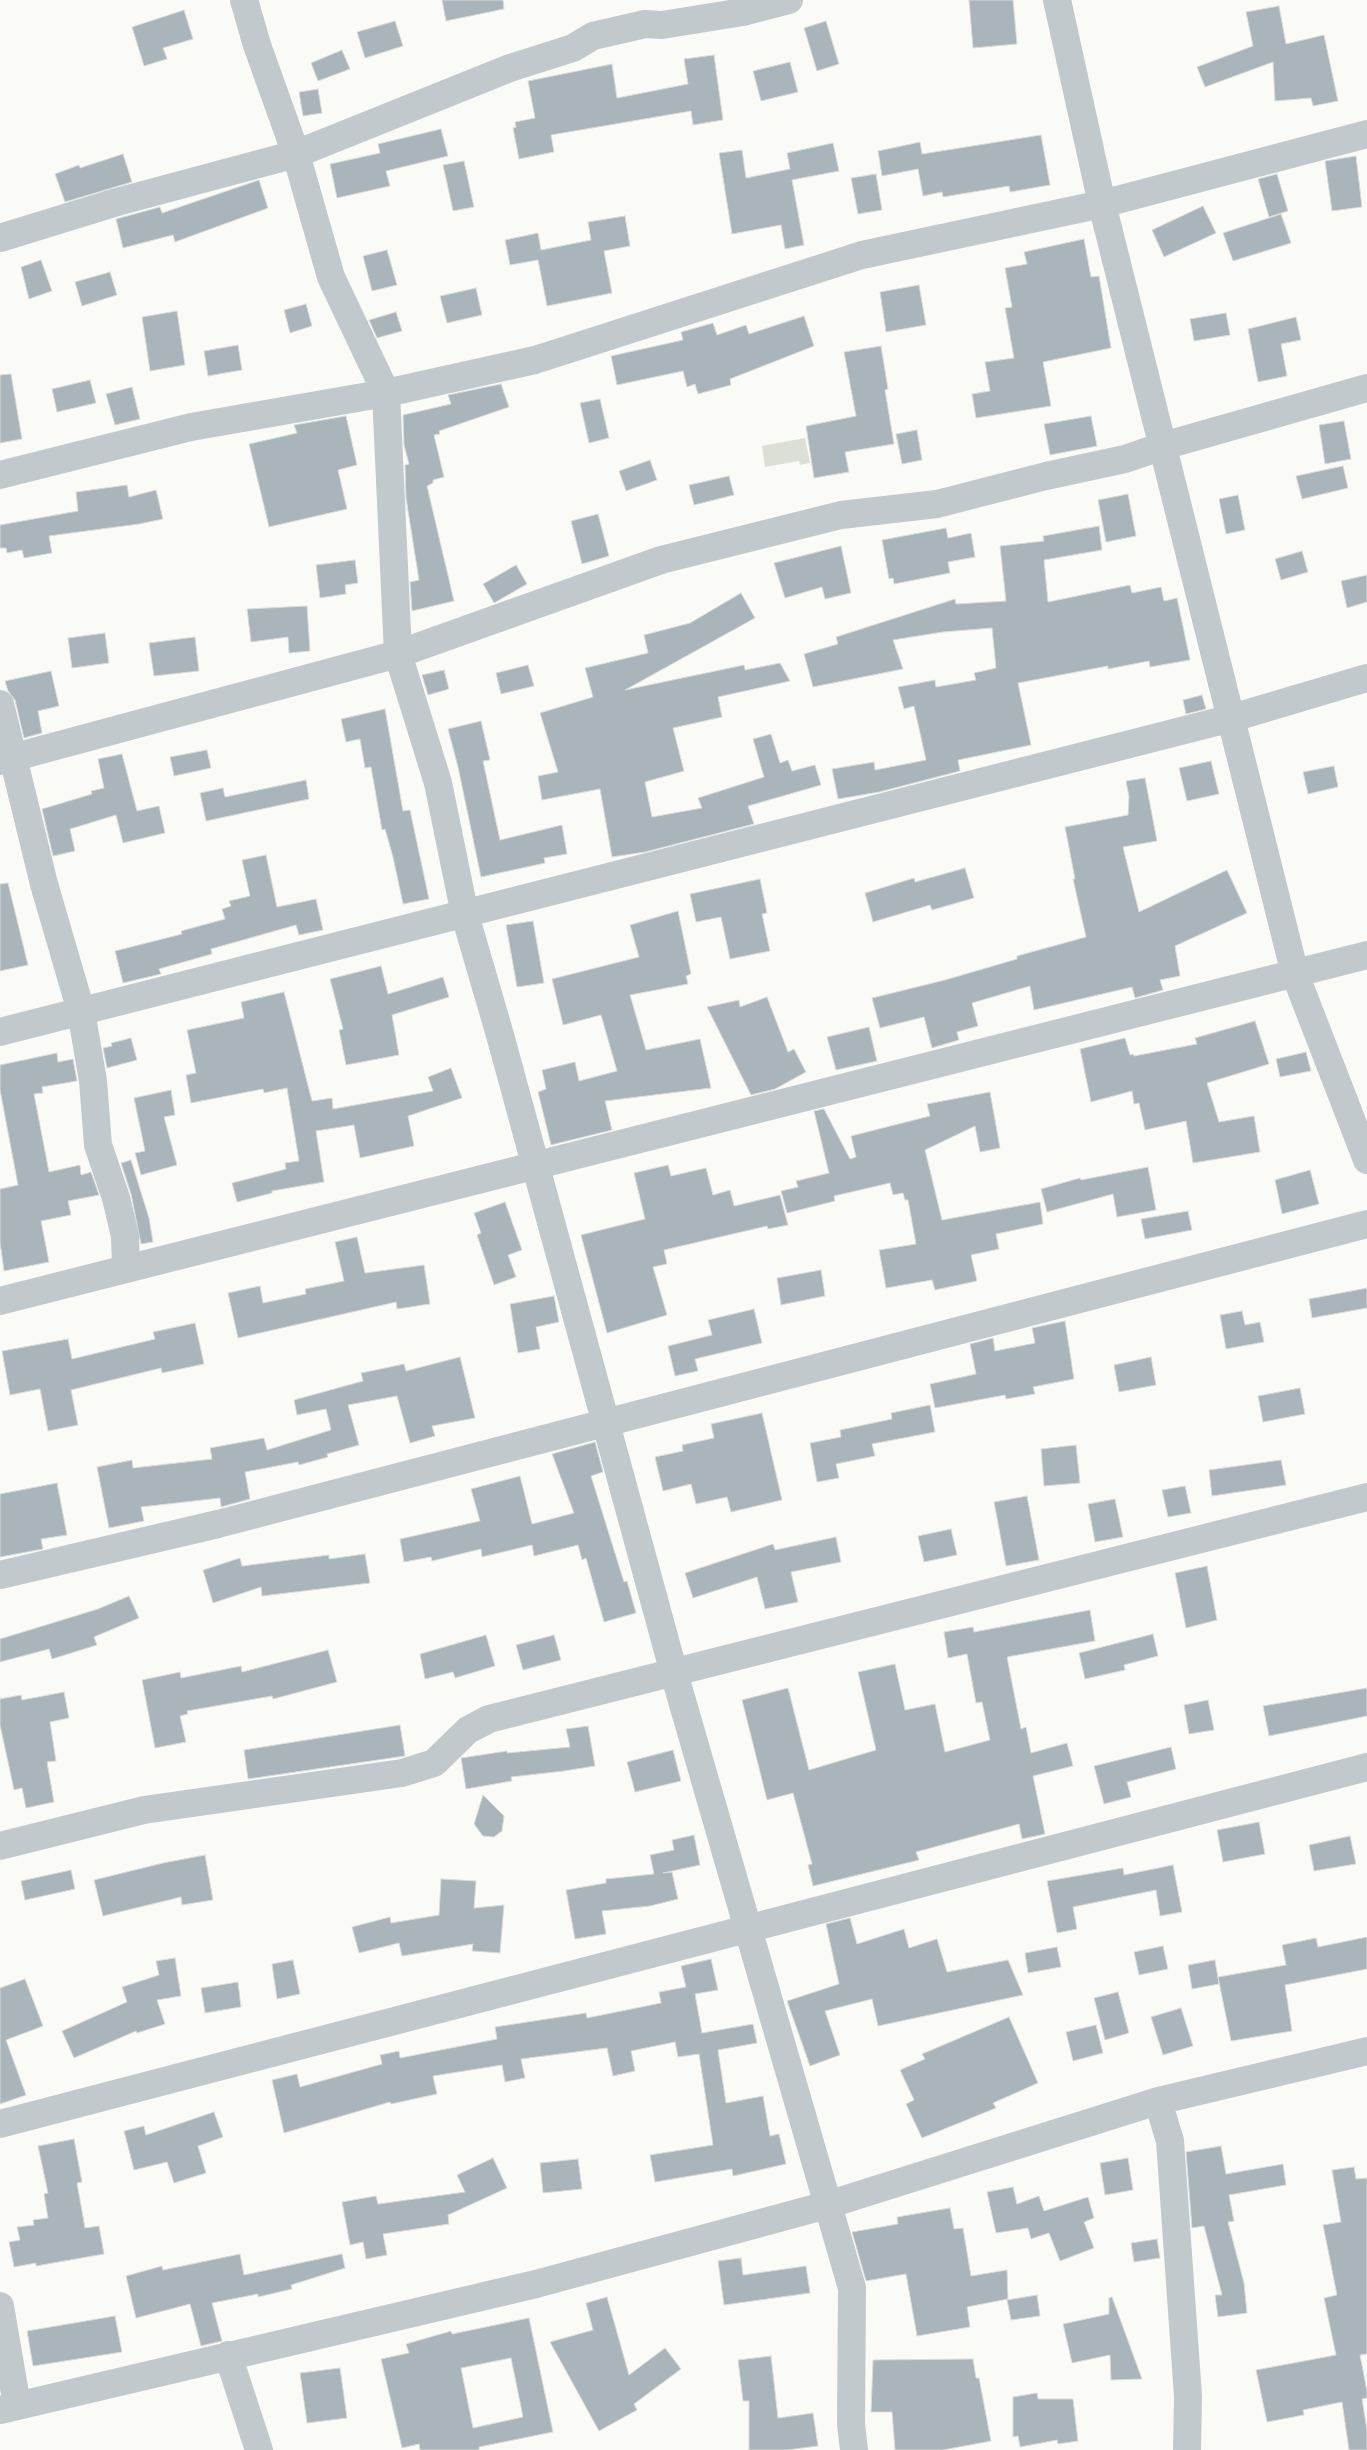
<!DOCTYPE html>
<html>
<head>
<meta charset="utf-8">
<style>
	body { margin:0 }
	canvas { display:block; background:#fafaf7 }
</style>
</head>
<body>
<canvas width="1367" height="2450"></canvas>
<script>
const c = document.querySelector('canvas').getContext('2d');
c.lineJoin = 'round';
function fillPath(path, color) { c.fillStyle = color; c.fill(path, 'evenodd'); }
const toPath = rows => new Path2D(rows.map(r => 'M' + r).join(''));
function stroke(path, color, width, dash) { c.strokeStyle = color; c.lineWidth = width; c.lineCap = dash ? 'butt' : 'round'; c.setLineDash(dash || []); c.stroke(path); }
const green = toPath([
	[805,438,810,463,800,465,799,461,765,467,762,446]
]);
const building = toPath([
	[442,0,503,0,504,9,446,21,442,0],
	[969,0,1013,0,1017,44,973,48,969,0],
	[1279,6,1286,44,1324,35,1338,101,1313,106,1311,98,1275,101,1273,62,1205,87,1197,67,1253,46,1246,12,1279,6],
	[184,10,193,39,163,48,167,59,144,66,132,27,184,10],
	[395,21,403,46,365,58,357,32,395,21],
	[826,21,839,64,817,71,804,28,826,21],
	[342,50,350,69,318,81,311,63,342,50],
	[714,55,723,120,693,125,691,111,551,135,554,152,519,159,513,128,516,127,515,122,535,118,528,81,612,64,617,98,688,84,684,59,714,55],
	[790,62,798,92,761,101,753,71,790,62],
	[318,89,322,113,303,116,299,92,318,89],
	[441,129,448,156,386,171,390,186,337,198,330,164,380,153,378,144,441,129],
	[1041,135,1050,185,1010,192,1009,186,943,197,942,192,923,196,918,169,882,176,878,151,920,142,922,154,1041,135],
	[833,143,839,171,792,180,804,245,785,249,781,225,732,234,719,153,742,150,746,178,790,169,787,153,833,143],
	[123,154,132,182,65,202,55,174,79,165,80,168,123,154],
	[1356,156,1362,207,1332,211,1325,161,1356,156],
	[464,161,474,207,453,211,443,165,464,161],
	[876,174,882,210,858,214,851,178,876,174],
	[1277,174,1288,211,1269,217,1258,179,1277,174],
	[259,180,268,208,175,242,173,235,123,248,116,219,160,207,162,213,259,180],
	[1203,206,1216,233,1164,257,1152,230,1203,206],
	[1281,214,1291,243,1233,261,1223,233,1281,214],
	[625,216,630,246,604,251,612,293,547,306,538,260,510,265,505,240,538,233,541,250,591,240,588,222,625,216],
	[1084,239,1091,277,1099,276,1111,348,1043,362,1051,406,976,418,972,394,990,391,985,362,1014,358,1005,308,1012,307,1005,268,1027,264,1024,252,1084,239],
	[387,250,397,285,372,291,363,256,387,250],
	[41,260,52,291,29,299,21,267,41,260],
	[110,272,117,295,82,306,75,282,110,272],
	[919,285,926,325,886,332,880,292,919,285],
	[476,288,482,315,447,323,440,296,476,288],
	[306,304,312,326,290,333,284,310,306,304],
	[177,311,185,365,150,371,142,317,177,311],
	[396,312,402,331,377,338,369,320,396,312],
	[1226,313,1230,335,1194,341,1190,319,1226,313],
	[804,316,814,346,730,379,731,385,698,394,695,384,687,387,683,371,617,385,611,356,683,340,681,332,713,323,717,335,746,325,749,334,804,316],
	[1296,317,1301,340,1281,344,1287,376,1258,382,1248,329,1296,317],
	[238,345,242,370,208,376,204,351,238,345],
	[881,346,888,389,885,390,894,444,845,452,849,472,814,478,806,426,856,416,844,352,881,346],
	[11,374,22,439,0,443,0,375,11,374],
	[90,380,96,403,57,412,52,389,90,380],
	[501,384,509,407,439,431,440,434,434,435,444,477,433,480,433,483,427,486,454,601,412,611,410,582,419,580,406,498,405,465,409,464,404,445,403,415,451,404,448,395,501,384],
	[132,387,140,419,115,425,106,394,132,387],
	[600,399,609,438,589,443,580,403,600,399],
	[346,416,357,465,338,470,347,509,269,527,249,444,297,433,294,425,346,416],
	[1091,416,1097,446,1050,455,1044,424,1091,416],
	[1344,421,1351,459,1325,464,1319,425,1344,421],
	[917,430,922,460,902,464,896,434,917,430],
	[650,460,657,480,626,491,619,471,650,460],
	[1343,466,1348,488,1302,499,1296,476,1343,466],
	[729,476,734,495,694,505,689,485,729,476],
	[127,485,129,497,156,490,163,519,139,524,49,536,52,553,24,558,22,550,7,553,6,548,0,548,0,525,78,511,76,492,127,485],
	[1128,494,1136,536,1106,542,1098,500,1128,494],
	[1238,495,1245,530,1226,534,1219,499,1238,495],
	[598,514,609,556,582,564,571,521,598,514],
	[1099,526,1102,550,1044,560,1048,602,1130,585,1132,593,1161,587,1164,601,1177,598,1190,660,1150,667,1149,661,1108,669,1108,666,1018,683,1031,745,958,760,960,771,879,792,838,799,832,769,874,762,875,770,926,760,914,706,904,709,898,687,935,680,936,687,976,680,974,673,996,668,992,628,943,632,893,640,903,669,813,687,804,654,838,644,836,637,955,599,956,604,1006,601,1000,546,1044,541,1043,536,1099,526],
	[946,528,948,538,971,533,975,557,948,562,950,573,894,584,893,578,889,579,882,540,946,528],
	[841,546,851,593,825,599,822,587,785,598,774,563,841,546],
	[1302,551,1308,572,1281,580,1275,559,1302,551],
	[355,560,358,583,345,585,346,594,320,598,316,565,355,560],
	[516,565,527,584,494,603,483,584,516,565],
	[1367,575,1367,602,1347,608,1341,581,1367,575],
	[741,593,755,618,625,690,744,665,745,670,780,663,790,681,718,697,722,717,673,728,684,771,645,782,652,817,702,808,698,798,764,777,753,739,771,734,780,763,788,760,792,771,815,765,821,785,748,806,754,824,645,852,612,857,600,789,542,800,538,776,558,772,540,713,593,697,585,668,648,653,644,635,690,623,741,593],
	[307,606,310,651,289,653,288,637,251,642,247,609,307,606],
	[105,633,109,663,72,668,68,638,105,633],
	[195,637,199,671,154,676,149,643,195,637],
	[528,665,534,686,501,694,496,673,528,665],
	[444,670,449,689,428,695,422,675,444,670],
	[51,671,59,706,38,711,42,733,24,738,15,700,8,691,5,681,51,671],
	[1202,695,1206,709,1186,714,1183,700,1202,695],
	[385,709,403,811,410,810,429,899,403,904,393,857,385,829,382,830,371,767,365,768,360,739,346,742,341,719,385,709],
	[481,721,490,760,483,761,500,840,562,825,567,854,544,858,545,863,481,877,458,767,448,729,481,721],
	[207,750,211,768,174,776,170,757,207,750],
	[122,754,137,811,159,806,165,833,123,843,116,815,70,829,75,851,53,856,42,809,92,794,91,791,104,788,98,759,122,754],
	[1211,761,1219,794,1187,801,1179,768,1211,761],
	[1334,766,1338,787,1308,794,1303,772,1334,766],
	[1145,778,1157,841,1123,847,1139,912,1227,870,1247,913,1175,946,1180,976,1160,980,1163,990,1135,998,1132,987,1034,1010,1030,986,972,1003,978,1026,957,1032,959,1040,932,1048,924,1017,880,1028,872,998,945,980,1017,959,1017,956,1086,937,1073,879,1075,879,1065,827,1128,815,1129,797,1126,781,1145,778],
	[306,780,309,799,206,821,200,793,223,788,225,797,306,780],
	[266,855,277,907,316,899,323,930,299,935,296,925,211,949,212,954,159,969,161,974,123,983,115,951,182,934,181,931,225,919,222,909,231,906,229,901,250,896,242,860,266,855],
	[965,868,974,898,932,910,930,905,873,922,865,893,914,878,915,882,965,868],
	[760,879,767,913,762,914,770,951,730,959,721,917,696,922,690,894,760,879],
	[8,883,28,965,0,971,0,884,8,883],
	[678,911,691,974,686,976,688,984,630,995,646,1050,700,1039,711,1088,605,1101,612,1130,551,1145,538,1092,546,1089,542,1070,575,1062,579,1081,617,1071,601,1015,563,1025,552,979,639,957,630,925,678,911],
	[533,921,544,983,517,987,506,925,533,921],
	[381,966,388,994,443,977,449,997,392,1015,399,1055,346,1065,339,1030,343,1029,330,979,381,966],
	[284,992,312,1101,332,1098,333,1109,433,1091,428,1077,451,1068,462,1098,408,1116,414,1146,360,1158,354,1125,316,1131,324,1182,272,1191,272,1193,237,1202,232,1183,286,1169,285,1163,299,1161,287,1088,264,1093,263,1089,191,1103,186,1075,196,1073,187,1030,244,1018,241,1002,284,992],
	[767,997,788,1052,794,1049,806,1072,775,1089,751,1095,707,1007,739,1000,740,1007,767,997],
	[1255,1021,1269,1064,1207,1083,1219,1122,1254,1116,1260,1152,1193,1163,1186,1121,1145,1130,1139,1103,1134,1104,1132,1091,1091,1102,1080,1049,1125,1038,1130,1055,1133,1054,1134,1056,1197,1044,1195,1038,1255,1021],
	[869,1027,877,1061,836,1070,827,1037,869,1027],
	[131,1038,137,1060,107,1068,103,1048,112,1046,111,1043,131,1038],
	[1306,1052,1311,1071,1280,1077,1276,1059,1306,1052],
	[57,1053,58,1062,73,1059,77,1081,42,1087,43,1093,34,1094,49,1172,80,1165,81,1175,91,1172,99,1195,68,1201,71,1215,41,1221,49,1262,4,1271,0,1242,0,1189,18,1185,0,1090,0,1065,57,1053],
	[171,1090,175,1115,164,1117,177,1165,141,1175,135,1153,145,1151,134,1098,171,1090],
	[990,1092,1000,1148,980,1152,975,1126,925,1150,942,1220,1040,1202,1043,1224,996,1234,999,1249,971,1255,977,1281,935,1290,932,1280,886,1288,879,1250,916,1244,908,1200,905,1200,903,1193,893,1195,890,1183,834,1196,835,1201,787,1213,781,1191,798,1187,796,1181,829,1173,814,1111,824,1109,850,1159,856,1157,851,1136,930,1116,927,1104,990,1092],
	[131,1160,149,1218,153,1242,141,1244,131,1194,121,1163,131,1160],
	[668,1165,671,1176,706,1168,713,1195,730,1190,734,1206,780,1195,788,1225,768,1229,767,1226,664,1250,667,1264,653,1267,667,1315,607,1333,581,1235,645,1219,634,1173,668,1165],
	[1148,1167,1156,1210,1117,1217,1113,1194,1047,1212,1041,1189,1080,1178,1081,1180,1148,1167],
	[1310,1170,1319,1204,1282,1214,1275,1180,1310,1170],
	[505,1202,522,1250,508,1255,516,1277,494,1285,477,1235,481,1233,474,1213,505,1202],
	[1188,1211,1192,1230,1145,1239,1141,1219,1188,1211],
	[357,1237,365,1273,424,1265,430,1304,397,1309,396,1302,238,1338,228,1293,260,1286,263,1303,306,1294,305,1289,344,1281,335,1242,357,1237],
	[821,1270,825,1296,781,1305,777,1278,821,1270],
	[1367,1288,1367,1308,1312,1318,1309,1299,1367,1288],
	[554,1296,559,1322,536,1327,540,1349,518,1353,510,1304,554,1296],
	[754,1309,762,1343,695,1359,698,1371,675,1376,668,1346,712,1335,708,1320,754,1309],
	[1242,1311,1245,1325,1260,1322,1264,1342,1226,1349,1220,1315,1242,1311],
	[1065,1321,1074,1379,1033,1387,1035,1394,1006,1399,1005,1395,935,1408,930,1384,976,1374,970,1344,993,1338,995,1351,1035,1343,1032,1328,1065,1321],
	[195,1323,204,1364,162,1373,161,1368,71,1390,78,1425,48,1431,40,1389,10,1395,2,1351,68,1339,72,1359,155,1339,153,1332,195,1323],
	[460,1357,475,1418,432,1426,435,1436,410,1443,397,1396,348,1405,359,1445,327,1454,328,1457,299,1465,298,1462,245,1472,250,1499,221,1507,220,1498,141,1507,144,1521,109,1528,97,1467,132,1460,133,1468,212,1459,210,1448,264,1438,267,1450,331,1430,326,1409,297,1415,294,1400,363,1381,361,1373,404,1364,406,1371,460,1357],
	[1151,1357,1156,1385,1119,1392,1114,1365,1151,1357],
	[1300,1388,1305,1414,1263,1422,1258,1396,1300,1388],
	[930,1405,935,1432,872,1444,875,1456,836,1464,839,1478,817,1482,810,1443,841,1437,840,1430,892,1419,891,1413,930,1405],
	[762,1413,782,1500,731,1512,727,1497,696,1504,691,1484,663,1491,655,1457,683,1451,682,1445,714,1438,711,1424,762,1413],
	[595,1442,603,1472,591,1476,624,1582,627,1581,636,1613,604,1622,586,1558,582,1560,578,1545,534,1556,532,1545,482,1557,481,1549,432,1561,431,1557,404,1562,400,1539,480,1521,471,1489,520,1476,532,1524,574,1513,552,1454,595,1442],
	[1076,1445,1080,1483,1044,1486,1041,1449,1076,1445],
	[1281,1460,1286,1485,1212,1496,1209,1470,1281,1460],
	[57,1483,67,1535,41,1539,43,1549,0,1557,0,1494,57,1483],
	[1185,1486,1191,1513,1168,1517,1162,1490,1185,1486],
	[1027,1496,1039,1560,1006,1566,994,1502,1027,1496],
	[1115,1499,1123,1537,1095,1542,1088,1504,1115,1499],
	[951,1529,957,1555,924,1562,918,1536,951,1529],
	[836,1537,841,1562,791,1572,798,1602,765,1609,757,1577,693,1598,685,1573,773,1544,775,1550,836,1537],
	[365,1554,370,1583,262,1596,261,1587,213,1603,203,1570,240,1558,242,1566,329,1555,329,1559,365,1554],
	[1207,1566,1217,1620,1186,1628,1175,1573,1207,1566],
	[129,1596,139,1618,94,1637,97,1645,52,1659,49,1649,0,1662,0,1639,98,1609,129,1596],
	[1090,1610,1095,1641,1007,1657,1021,1729,1026,1727,1031,1753,1067,1743,1073,1766,1033,1776,1045,1834,1022,1839,1019,1824,916,1852,919,1860,813,1886,808,1865,812,1864,793,1793,767,1800,742,1700,788,1688,809,1770,876,1750,858,1672,895,1664,905,1710,935,1704,945,1752,990,1740,982,1702,976,1703,967,1654,948,1658,944,1632,973,1627,974,1632,1090,1610],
	[1153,1634,1158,1656,1124,1665,1125,1670,1085,1679,1079,1653,1153,1634],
	[486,1635,495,1666,455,1678,453,1672,425,1679,420,1654,486,1635],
	[554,1635,561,1660,523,1670,516,1645,554,1635],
	[328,1650,337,1682,273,1699,272,1696,187,1711,188,1714,180,1716,186,1742,155,1748,142,1680,180,1672,181,1678,241,1666,242,1672,328,1650],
	[1367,1688,1367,1716,1269,1736,1263,1706,1367,1688],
	[64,1692,69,1718,50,1722,56,1761,47,1762,54,1802,26,1808,22,1788,14,1790,0,1725,0,1699,21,1695,22,1700,64,1692],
	[1208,1700,1214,1730,1189,1734,1184,1705,1208,1700],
	[400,1725,405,1756,248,1779,244,1750,400,1725],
	[588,1726,595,1766,564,1771,511,1777,512,1781,466,1789,461,1758,507,1751,507,1753,570,1747,566,1729,588,1726],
	[1171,1747,1176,1769,1127,1782,1131,1797,1104,1804,1094,1766,1171,1747],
	[673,1750,681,1781,635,1792,627,1762,673,1750],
	[483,1795,504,1816,502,1831,494,1837,483,1836,474,1824,483,1795],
	[1259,1822,1265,1854,1223,1862,1217,1830,1259,1822],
	[694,1835,700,1865,663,1873,672,1872,678,1899,650,1906,602,1911,606,1934,575,1939,566,1890,606,1883,606,1879,654,1874,650,1855,674,1850,672,1840,694,1835],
	[1350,1836,1356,1864,1314,1871,1309,1845,1350,1836],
	[205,1855,213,1900,182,1905,181,1897,103,1916,94,1880,163,1863,205,1855],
	[1173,1865,1182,1912,1160,1916,1156,1890,1073,1907,1077,1929,1057,1933,1047,1881,1123,1868,1124,1875,1173,1865],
	[71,1870,75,1889,25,1900,21,1881,71,1870],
	[441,1879,476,1881,474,1908,504,1905,500,1953,472,1951,473,1944,402,1956,399,1943,359,1953,352,1927,390,1917,391,1923,439,1915,441,1879],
	[850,1918,857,1944,904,1929,909,1948,937,1939,947,1972,1008,1960,1023,1995,878,2026,872,1999,825,2011,840,2055,810,2066,787,2001,839,1984,826,1924,850,1918],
	[1367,1937,1367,1969,1285,1985,1292,2031,1231,2041,1218,1977,1286,1965,1282,1945,1316,1938,1318,1947,1367,1937],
	[1163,1946,1168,1969,1139,1975,1134,1952,1163,1946],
	[1057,1947,1061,1967,1028,1973,1025,1953,1057,1947],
	[175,1958,181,1996,157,2000,165,2024,137,2033,136,2031,74,2058,62,2031,127,2002,122,1987,159,1975,156,1961,175,1958],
	[711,1959,718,1990,695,1994,702,2033,753,2024,757,2043,718,2050,726,2103,763,2096,770,2136,779,2134,786,2164,733,2176,732,2169,655,2182,650,2155,713,2145,699,2054,678,2057,675,2042,631,2051,635,2071,613,2076,607,2048,521,2059,525,2078,505,2082,502,2065,433,2076,437,2094,391,2104,390,2102,284,2133,272,2080,297,2074,300,2087,382,2064,380,2055,399,2051,400,2058,497,2039,495,2027,586,2013,587,2018,661,2003,659,1992,686,1987,681,1966,711,1959],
	[293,1960,300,1994,277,1999,272,1964,293,1960],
	[1215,1960,1219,1984,1192,1989,1188,1965,1215,1960],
	[25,1979,43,2026,6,2040,26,2095,0,2104,0,1988,25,1979],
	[238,1982,241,2007,205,2013,201,1988,238,1982],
	[1118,1992,1129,2033,1105,2040,1094,1998,1118,1992],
	[1181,2008,1193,2046,1163,2055,1151,2017,1181,2008],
	[1009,2017,1038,2083,993,2103,996,2108,922,2138,906,2104,914,2100,900,2070,925,2059,922,2054,1009,2017],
	[1096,2025,1103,2053,1073,2061,1066,2032,1096,2025],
	[214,2112,223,2137,198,2146,206,2173,174,2183,167,2162,134,2170,124,2131,144,2126,146,2135,214,2112],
	[74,2139,82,2182,77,2183,85,2228,99,2226,104,2254,36,2266,36,2263,14,2267,9,2242,20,2240,17,2227,34,2225,33,2220,48,2218,44,2194,48,2193,38,2146,74,2139],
	[1221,2146,1226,2174,1283,2164,1286,2185,1229,2195,1234,2221,1228,2222,1244,2283,1247,2313,1218,2317,1215,2295,1222,2295,1204,2226,1192,2228,1186,2152,1221,2146],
	[493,2158,507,2188,448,2215,449,2224,383,2234,387,2255,366,2259,363,2242,350,2245,342,2202,376,2196,378,2204,465,2192,457,2175,493,2158],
	[1128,2158,1133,2190,1105,2195,1100,2163,1128,2158],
	[578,2159,582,2189,543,2193,540,2163,578,2159],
	[1354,2167,1356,2179,1367,2178,1367,2354,1360,2355,1367,2391,1367,2398,1362,2399,1367,2430,1367,2450,1349,2450,1342,2402,1303,2410,1304,2415,1267,2422,1256,2370,1336,2355,1324,2298,1337,2295,1323,2225,1341,2222,1332,2170,1354,2167],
	[1013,2187,1017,2204,1039,2196,1044,2211,1088,2197,1094,2218,1084,2222,1094,2248,1060,2261,1049,2233,1031,2239,1028,2228,996,2233,987,2192,1013,2187],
	[950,2208,954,2229,963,2228,971,2276,1007,2270,1008,2299,967,2307,970,2327,917,2336,906,2274,866,2281,852,2232,898,2224,897,2217,950,2208],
	[1157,2239,1160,2258,1134,2262,1131,2243,1157,2239],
	[240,2254,244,2275,342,2254,345,2268,291,2285,292,2289,258,2297,258,2294,212,2303,222,2341,201,2346,190,2304,136,2318,126,2276,162,2266,163,2270,240,2254],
	[741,2258,743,2275,806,2266,810,2293,724,2305,718,2261,741,2258],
	[1037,2295,1040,2316,1011,2320,1007,2300,1037,2295],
	[607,2297,629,2375,665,2348,681,2369,634,2404,637,2410,599,2431,550,2342,593,2330,586,2303,607,2297],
	[1112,2297,1142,2379,1111,2380,1110,2355,1072,2363,1063,2324,1109,2314,1109,2298,1112,2297],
	[115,2316,122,2352,33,2366,27,2331,115,2316],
	[529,2318,553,2432,479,2447,479,2450,420,2450,419,2444,402,2448,381,2359,409,2353,406,2344,451,2331,452,2334,529,2318],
	[511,2358,523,2417,473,2428,461,2368,511,2358],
	[771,2356,778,2418,813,2413,818,2446,787,2450,749,2450,749,2401,743,2401,738,2360,771,2356],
	[973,2359,976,2378,979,2378,991,2441,943,2450,895,2450,892,2412,871,2412,873,2360,973,2359],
	[340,2368,347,2418,307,2423,300,2373,340,2368],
	[1037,2393,1038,2399,1073,2399,1078,2441,1058,2444,1057,2440,1020,2447,1018,2436,1013,2437,1013,2397,1037,2393]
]);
const minor = toPath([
	[244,0,257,45,296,154,331,277,386,393,398,654,438,783,465,915,500,1035,674,1673,852,2288,851,2424,854,2450],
	[1057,0,1102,204,1295,974,1367,1160],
	[0,238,117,202,296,154,510,68,573,48,593,36,645,24,662,25,743,12,789,0],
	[0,475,191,427,386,393,535,360,862,255,1102,204,1367,134],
	[0,704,44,884,81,1011,93,1081,98,1145,116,1198,125,1236,126,1269],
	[0,761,398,654,661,560,841,515,937,504,1046,476,1125,459,1163,446,1367,388],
	[0,1032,1232,718,1367,678],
	[0,1301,1367,955],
	[0,1575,218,1524,1367,1224],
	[0,1846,144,1810,402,1773,434,1763,468,1730,489,1719,1367,1497],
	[1158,2101,1170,2141,1188,2396,1187,2450],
	[0,2124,1367,1767],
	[0,2306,17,2405],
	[228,2355,259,2450],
	[0,2410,536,2284,827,2205,1158,2101,1367,2051]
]);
fillPath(green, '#dae0d6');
fillPath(building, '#a9b5ba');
stroke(building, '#dcdcd9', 1);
stroke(minor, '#c2c9cc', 28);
</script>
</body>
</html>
